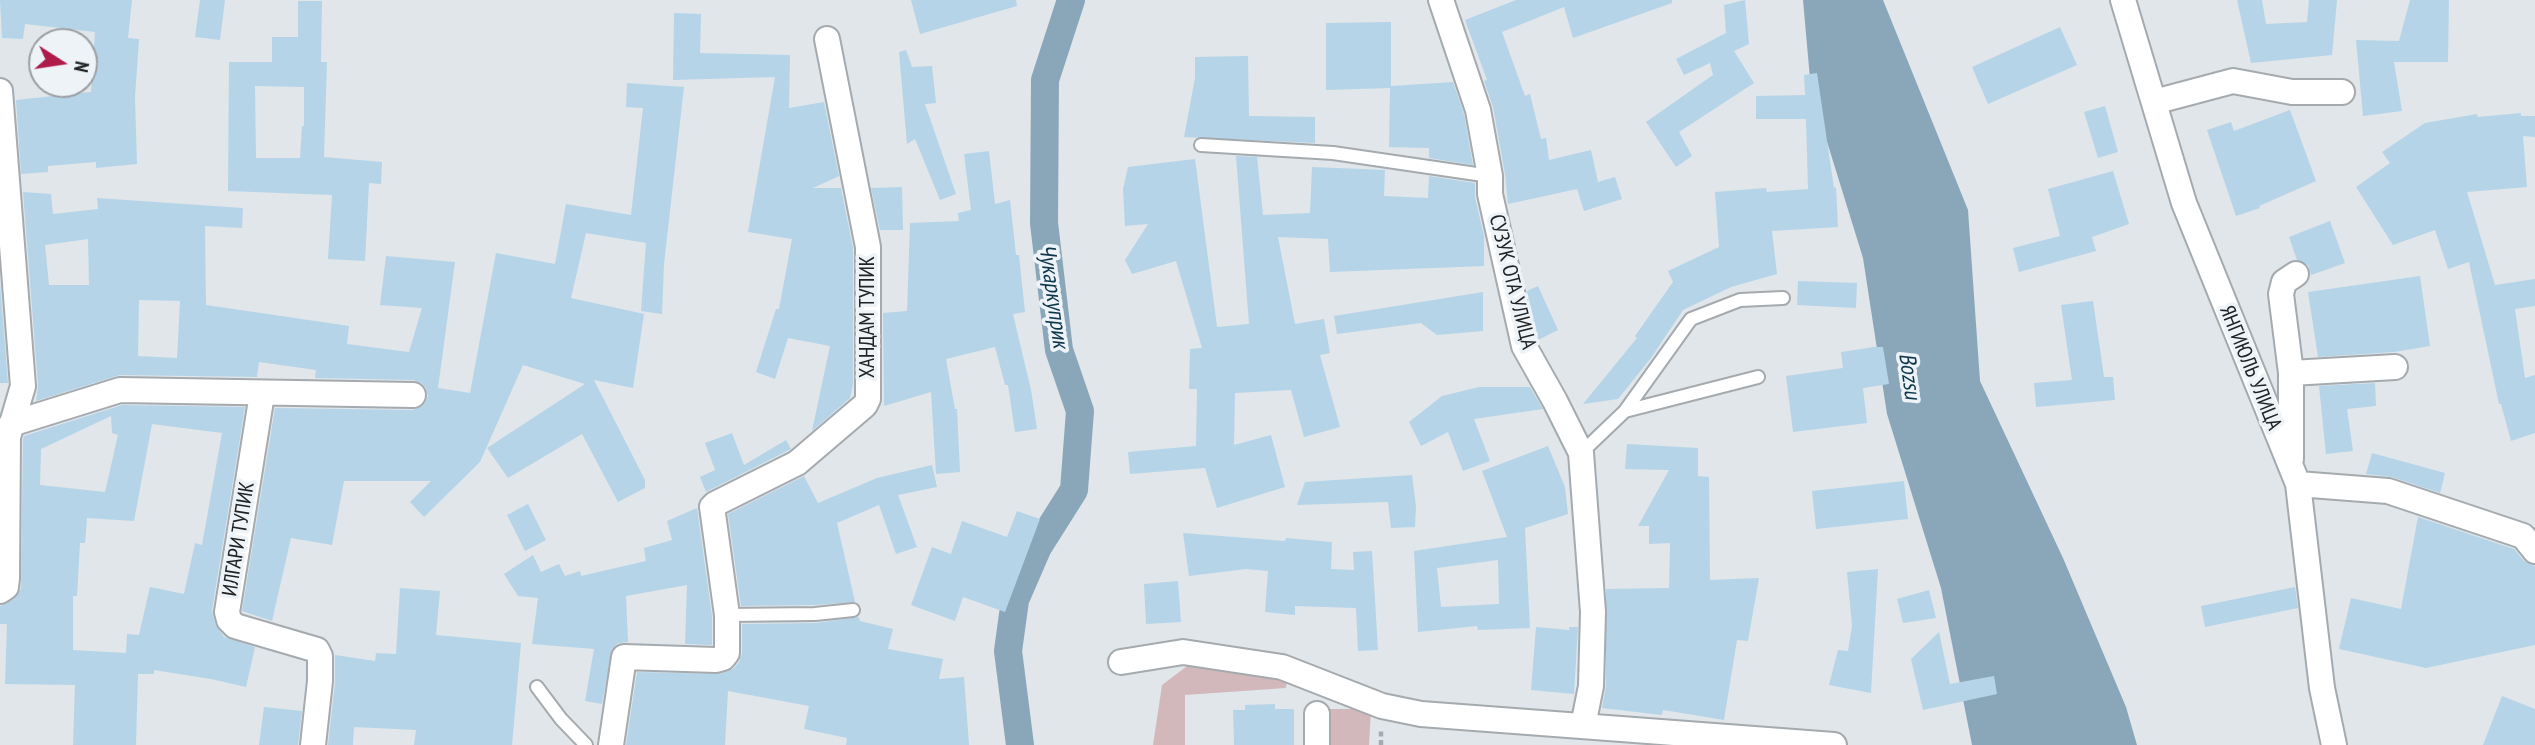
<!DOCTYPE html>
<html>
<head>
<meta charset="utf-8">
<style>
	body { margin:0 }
	#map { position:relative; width:2535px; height:745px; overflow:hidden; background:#e0e6ea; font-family:"PT Sans Narrow",sans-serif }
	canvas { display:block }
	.north { position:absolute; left:28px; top:28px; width:70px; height:70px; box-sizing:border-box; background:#edf3f7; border:2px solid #9b9fa3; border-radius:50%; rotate:102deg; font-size:19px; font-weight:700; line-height:28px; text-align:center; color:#202224 }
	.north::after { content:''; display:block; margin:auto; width:24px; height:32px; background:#ae1c4a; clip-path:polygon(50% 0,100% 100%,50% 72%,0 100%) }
</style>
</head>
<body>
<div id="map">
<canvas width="2535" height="745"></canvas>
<div class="north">N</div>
</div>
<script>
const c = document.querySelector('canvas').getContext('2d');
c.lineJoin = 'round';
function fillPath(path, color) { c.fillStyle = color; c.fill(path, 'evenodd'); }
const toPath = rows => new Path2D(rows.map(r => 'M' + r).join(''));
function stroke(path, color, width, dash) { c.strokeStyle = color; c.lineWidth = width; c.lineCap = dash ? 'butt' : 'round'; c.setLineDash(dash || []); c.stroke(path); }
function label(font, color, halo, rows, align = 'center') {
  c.font = font + ' "PT Sans Narrow",sans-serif'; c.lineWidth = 7; c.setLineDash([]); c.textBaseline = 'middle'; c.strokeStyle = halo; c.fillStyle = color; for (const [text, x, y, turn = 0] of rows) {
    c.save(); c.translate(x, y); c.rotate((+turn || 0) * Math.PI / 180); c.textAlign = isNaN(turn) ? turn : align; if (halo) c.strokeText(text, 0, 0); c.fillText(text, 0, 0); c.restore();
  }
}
const green = toPath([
	[1191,663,1288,673,1286,688,1185,695,1185,745,1153,745,1162,685],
	[1325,709,1371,709,1369,745,1325,745]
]);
const water = toPath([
	[1803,0,1883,0,1968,210,1980,381,2063,558,2126,707,2137,745,1972,745,1941,588,1887,414,1863,258,1811,90]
]);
const canal = toPath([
	[1020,745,1008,651,1015,600,1038,547,1074,490,1080,411,1059,350,1044,223,1045,80,1071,0]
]);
const building = toPath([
	[0,0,132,0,128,38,139,39,135,97,137,164,96,168,96,162,48,166,48,172,21,174,16,100,91,92,95,32,25,24,23,39,2,38],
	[200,0,225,0,220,40,195,37],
	[911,0,1016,0,1017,6,920,34],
	[1516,0,1672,0,1672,3,1573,38,1564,7,1502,32,1525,96,1530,94,1541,139,1546,138,1549,160,1591,150,1598,182,1615,177,1622,199,1584,211,1577,189,1508,204,1505,174,1493,107,1484,81,1487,80,1465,20],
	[1745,0,1749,44,1734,51,1754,83,1679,132,1692,156,1676,167,1646,122,1713,75,1710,63,1684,75,1676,59,1726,33,1724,5],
	[2237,0,2262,0,2266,24,2307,22,2309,0,2337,0,2332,55,2251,63],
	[2410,0,2449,0,2448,62,2394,62,2402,111,2363,116,2356,40,2399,41],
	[298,1,322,1,321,62,327,62,324,157,382,162,381,184,369,183,365,261,328,259,332,195,228,191,229,62,272,62,272,37,298,37],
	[255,86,304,87,304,126,302,126,300,158,256,158],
	[674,13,701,14,700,53,790,55,789,108,824,102,839,176,813,188,841,188,853,248,853,384,850,398,812,431,830,346,788,338,775,379,756,372,776,309,779,309,792,239,748,232,775,77,673,80],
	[1391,22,1391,86,1453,82,1464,114,1473,165,1429,158,1429,148,1389,147,1390,88,1326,90,1326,23],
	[2060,27,2077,65,1988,104,1972,67],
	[906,50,912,67,932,66,936,103,925,104,956,194,940,200,915,139,907,144,899,52],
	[1248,56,1249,116,1315,117,1315,143,1184,137,1195,78,1195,57],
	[1817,73,1834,188,1836,187,1838,227,1772,231,1777,274,1731,287,1683,310,1651,358,1618,399,1583,404,1637,338,1635,336,1673,282,1668,271,1719,247,1715,192,1766,188,1767,192,1808,189,1806,119,1756,119,1756,96,1805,95,1804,75],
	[627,83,684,87,664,264,662,314,641,311,646,243,586,233,571,298,644,314,633,388,594,380,645,480,645,488,618,502,582,434,508,478,487,448,585,384,523,365,480,462,424,517,410,502,431,481,344,481,332,545,291,538,272,621,242,611,275,408,413,410,425,403,428,396,426,388,421,383,413,380,315,378,316,370,259,362,257,377,120,375,36,401,38,385,23,192,51,194,53,214,98,209,97,198,243,208,242,228,205,226,206,305,349,326,347,344,409,352,422,308,380,305,386,256,455,262,438,388,470,393,496,253,555,264,566,204,631,215,643,108,626,107],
	[88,239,89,285,49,285,45,245],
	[139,300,180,301,177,358,138,356],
	[2105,106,2118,152,2098,158,2084,112],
	[2290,110,2316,181,2259,206,2260,208,2236,216,2207,130,2231,122,2234,131],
	[2521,113,2521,116,2535,116,2535,137,2523,136,2527,187,2467,192,2495,285,2535,279,2535,306,2515,309,2525,378,2535,375,2535,433,2511,441,2501,404,2499,404,2469,262,2448,269,2435,230,2393,245,2356,187,2390,163,2382,152,2425,123,2477,114,2478,117],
	[989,151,995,204,1010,200,1016,255,1019,255,1025,312,1013,314,1031,390,1037,429,1015,432,1008,385,1005,385,995,347,946,359,955,409,957,409,960,472,936,474,931,392,884,406,883,313,907,311,910,223,959,221,958,213,971,210,964,154],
	[1236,156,1257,157,1263,215,1310,213,1312,167,1385,170,1384,196,1428,198,1429,176,1475,183,1475,197,1484,236,1484,266,1330,272,1328,239,1278,237,1295,324,1324,319,1330,353,1320,355,1340,427,1304,437,1291,390,1235,393,1234,445,1271,435,1285,487,1217,508,1205,468,1130,474,1128,452,1196,446,1197,389,1189,389,1190,349,1202,348,1176,261,1132,274,1125,260,1148,224,1125,226,1123,189,1128,167,1195,159,1217,327,1249,324],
	[2113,171,2129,224,2092,237,2096,251,2019,272,2013,248,2060,236,2048,189],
	[902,187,903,230,880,230,871,188],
	[2330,221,2345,263,2311,275,2308,265,2297,260,2289,237],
	[2420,276,2430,346,2394,352,2318,357,2308,292],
	[1798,281,1857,283,1856,308,1797,305],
	[0,282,8,383,0,383],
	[1538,286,1558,330,1538,340,1527,291],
	[1483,292,1483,331,1437,335,1421,323,1337,334,1334,316],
	[2093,301,2104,377,2113,377,2115,400,2036,407,2034,383,2072,380,2061,305],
	[1874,347,1883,347,1889,384,1863,388,1867,423,1793,432,1786,376,1843,368,1841,352],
	[2375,383,2376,406,2347,409,2353,451,2326,454,2319,386],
	[1479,387,1530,387,1543,409,1474,419,1490,461,1463,471,1448,432,1421,446,1409,422,1442,396],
	[122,405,245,407,212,610,215,624,224,637,255,647,246,687,211,679,154,670,154,674,138,674,136,745,73,745,75,685,5,684,7,624,0,624,0,606,14,599,21,589,23,439,24,436],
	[111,416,112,433,118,435,105,492,40,485,41,449],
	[152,424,222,433,202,545,195,543,184,594,150,587,139,635,127,634,126,653,73,650,73,596,77,596,80,543,85,543,87,518,134,521],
	[732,433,744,465,786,440,791,449,706,492,700,477,715,470,705,443],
	[1627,444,1698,448,1698,476,1709,477,1710,580,1759,578,1748,641,1737,640,1724,720,1663,710,1662,715,1602,708,1606,686,1606,589,1669,588,1670,543,1649,544,1649,526,1638,526,1669,470,1625,469],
	[1548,446,1565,487,1568,514,1525,528,1530,628,1478,630,1477,626,1418,632,1414,551,1507,537,1482,471],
	[1498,560,1499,604,1441,607,1437,568],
	[2372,453,2445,473,2440,493,2392,477,2366,474],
	[932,465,937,487,898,495,917,547,896,554,879,505,837,523,855,602,814,605,741,606,728,514,804,476,818,503,877,478],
	[1412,475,1416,506,1415,527,1391,528,1388,502,1297,505,1305,482],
	[1904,481,1908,519,1816,529,1812,491],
	[528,504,546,540,525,551,507,515],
	[697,508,712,616,712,645,685,644,687,585,626,596,628,642,618,643,612,649,602,704,585,701,594,649,532,644,538,598,518,596,504,574,533,555,541,572,559,564,565,576,580,571,581,576,646,561,644,548,672,540,667,521],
	[1017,511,1040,519,1005,612,963,597,955,621,911,605,932,547,951,554,962,521,1007,537],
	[2418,517,2514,549,2524,561,2535,566,2535,645,2426,668,2339,649,2351,598,2401,609],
	[1183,533,1285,541,1286,538,1332,542,1331,569,1354,570,1353,552,1372,551,1378,650,1358,651,1356,608,1295,606,1295,615,1265,612,1268,571,1246,569,1189,576],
	[1878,569,1871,693,1829,685,1838,650,1848,651,1852,626,1847,572],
	[1178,581,1181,622,1146,624,1144,584],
	[2295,587,2298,608,2205,627,2201,606],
	[400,588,440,591,436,635,521,643,512,745,414,745,416,730,354,727,353,745,328,745,335,683,335,655,375,661,376,653,396,654],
	[1929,590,1936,618,1903,623,1897,599],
	[859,617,860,621,893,629,888,649,943,659,939,679,964,677,969,745,846,745,847,738,804,729,809,706,728,691,725,745,626,745,637,672,720,674,734,668,739,662,742,653,742,624,816,623],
	[1536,627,1569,630,1569,627,1578,627,1574,694,1531,690],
	[1939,632,1950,684,1994,676,1997,694,1923,710,1911,659],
	[2502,696,2535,709,2535,745,2483,745],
	[1275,704,1275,709,1294,709,1294,745,1234,745,1233,710,1245,710,1245,705],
	[264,707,302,711,298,745,259,745]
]);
const path = toPath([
	[1381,745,1381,728]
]);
const service = toPath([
	[1201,145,1333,153,1490,176],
	[1625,411,1758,377],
	[1581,453,1625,411,1691,319,1740,300,1783,298],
	[727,615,815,614,853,610],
	[537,687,561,719,586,745]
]);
const minor = toPath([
	[1441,0,1478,110,1490,176,1490,194,1524,346,1555,401,1581,453,1593,612,1591,686,1583,726],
	[2123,0,2184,203,2298,484,2322,688,2334,745],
	[0,91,23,386,8,437,7,578,6,587,0,591],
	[2154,102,2233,81,2292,92,2342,92],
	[2291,373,2395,367],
	[262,394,227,612,229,620,235,626,317,650,320,656,320,681,313,745],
	[11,424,120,390,413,395],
	[2291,459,2291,373,2281,294,2284,282,2296,274],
	[2298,484,2388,491,2523,536,2535,551],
	[1121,662,1183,652,1282,667,1382,706,1421,714,1834,745],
	[611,745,624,657,716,660,723,658,727,653,727,615,713,514,712,507,715,504,797,463,865,405,868,399,868,247,827,39],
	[1317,745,1317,714]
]);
const streetNames = [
	["СУЗУК ОТА УЛИЦА",1512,282,76],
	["ХАНДАМ ТУПИК",868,317,-90],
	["ЯНГИЮЛЬ УЛИЦА",2250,368,68],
	["ИЛГАРИ ТУПИК",239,539,-81]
];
const waterNames = [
	["Чукаркуприк",1053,296,82],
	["Bozsu",1909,376,82]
];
fillPath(green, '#d2b8bb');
fillPath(water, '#8aa7ba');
stroke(canal, '#8aa7ba', 28);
fillPath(building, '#b5d4e8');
stroke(service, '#a4aaad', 16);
stroke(minor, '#a4aaad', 28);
stroke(path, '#a5aaae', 4.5, [5, 3.5]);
stroke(service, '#fff', 12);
stroke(minor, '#fff', 24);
label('21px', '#202224', '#edf3f7', streetNames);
label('italic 23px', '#0d364b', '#edf3f7', waterNames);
</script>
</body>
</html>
